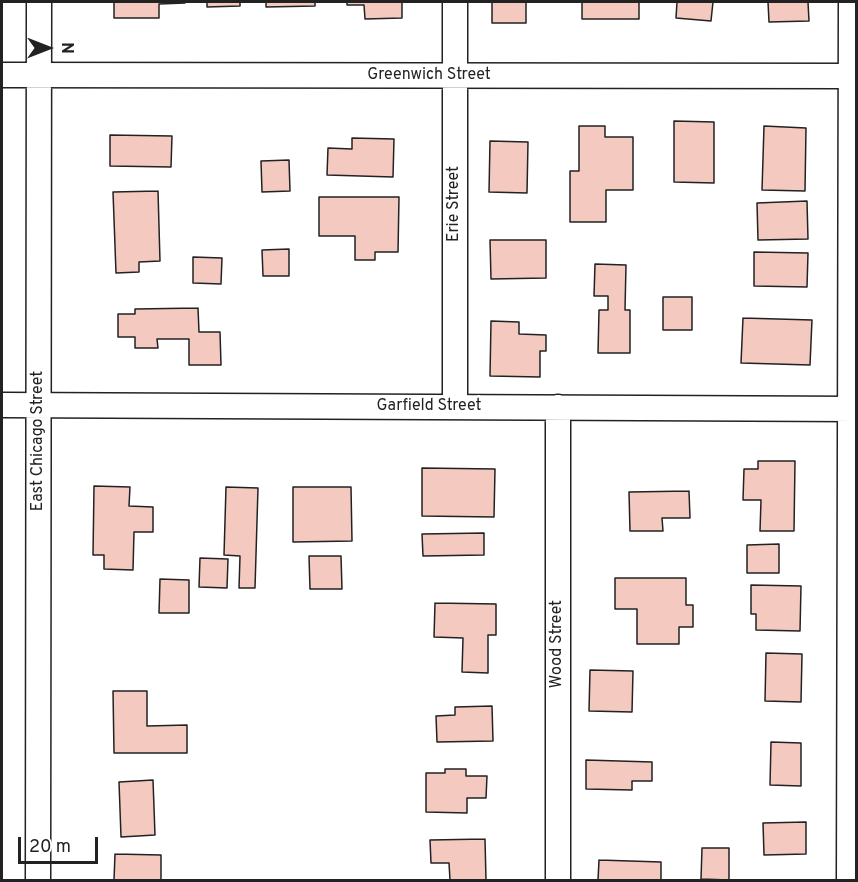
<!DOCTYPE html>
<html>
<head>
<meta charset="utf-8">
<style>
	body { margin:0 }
	#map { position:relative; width:858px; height:882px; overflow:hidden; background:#fff; font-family:Overpass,sans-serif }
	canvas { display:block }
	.frame { position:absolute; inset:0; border:3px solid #222; pointer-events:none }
	.north { position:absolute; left:18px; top:18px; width:60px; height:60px; -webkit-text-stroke:4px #fff; paint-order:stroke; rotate:90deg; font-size:16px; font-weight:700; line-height:24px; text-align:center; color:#222 }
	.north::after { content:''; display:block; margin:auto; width:21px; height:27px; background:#222; clip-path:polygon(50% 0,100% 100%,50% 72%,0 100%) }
	.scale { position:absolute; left:18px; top:837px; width:80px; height:27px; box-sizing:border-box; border:3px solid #222; border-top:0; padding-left:8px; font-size:18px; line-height:21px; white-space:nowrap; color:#222; -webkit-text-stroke:4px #fff; paint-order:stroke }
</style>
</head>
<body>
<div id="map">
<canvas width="858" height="882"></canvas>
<div class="frame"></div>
<div class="north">N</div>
<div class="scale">20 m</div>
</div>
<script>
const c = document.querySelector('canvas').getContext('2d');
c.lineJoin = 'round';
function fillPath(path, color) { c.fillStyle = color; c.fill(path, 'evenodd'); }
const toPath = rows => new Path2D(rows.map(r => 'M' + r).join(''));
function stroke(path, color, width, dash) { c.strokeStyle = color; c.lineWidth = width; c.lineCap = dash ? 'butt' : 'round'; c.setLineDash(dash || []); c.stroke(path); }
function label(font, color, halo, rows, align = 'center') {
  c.font = font + ' Overpass,sans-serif'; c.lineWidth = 4.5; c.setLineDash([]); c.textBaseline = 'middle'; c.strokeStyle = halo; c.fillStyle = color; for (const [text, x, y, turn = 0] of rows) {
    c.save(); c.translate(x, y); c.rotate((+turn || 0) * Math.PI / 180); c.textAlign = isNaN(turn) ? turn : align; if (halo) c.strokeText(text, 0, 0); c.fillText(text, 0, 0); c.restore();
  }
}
const building = toPath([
	[114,2,185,2,185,3,159,4,159,18,114,18,114,2],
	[207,2,240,2,240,6,207,7,207,2],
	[266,2,315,2,315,6,266,7,266,2],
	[347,2,402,2,402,18,365,19,364,5,347,5,347,2],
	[492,2,526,2,526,23,492,23,492,2],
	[582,2,639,2,639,19,582,19,582,2],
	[677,2,713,2,711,21,676,18,677,2],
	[768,2,808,2,809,21,769,22,768,2],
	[674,121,714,122,714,183,674,182,674,121],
	[579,126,605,126,605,137,633,137,633,190,606,190,606,222,570,222,570,171,579,171,579,126],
	[764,126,806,128,805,191,762,190,764,126],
	[110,135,172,136,171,167,110,166,110,135],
	[352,138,394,139,393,177,327,175,328,148,352,149,352,138],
	[490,141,528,142,527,193,489,192,490,141],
	[289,160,290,191,262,192,261,161,289,160],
	[158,191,160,261,139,262,139,272,116,273,113,192,158,191],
	[319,197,399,197,398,252,375,252,375,260,355,260,355,236,319,236,319,197],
	[807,201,808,239,758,240,757,203,807,201],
	[490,240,546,240,546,278,491,279,490,240],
	[289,249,289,276,263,276,262,250,289,249],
	[754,252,808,253,807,287,754,286,754,252],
	[193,257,222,258,221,284,193,283,193,257],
	[595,264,626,265,625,310,630,310,630,353,598,353,599,310,608,310,608,296,594,296,595,264],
	[663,297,692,297,692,330,663,330,663,297],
	[198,308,199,332,220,332,221,365,189,365,189,339,157,339,158,348,135,348,135,337,118,337,118,314,135,314,135,309,198,308],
	[743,318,812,320,810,365,741,363,743,318],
	[491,321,519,322,519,334,546,335,546,351,540,351,540,377,490,376,491,321],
	[758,461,795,461,794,531,760,531,761,500,743,500,744,469,758,469,758,461],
	[422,468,495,469,494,517,422,516,422,468],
	[94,486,130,487,129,506,153,507,153,532,134,532,133,570,104,569,104,555,93,555,94,486],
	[226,487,258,488,255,588,239,588,240,556,224,555,226,487],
	[293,487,351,487,352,541,293,542,293,487],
	[689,491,690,518,662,518,663,531,630,531,629,492,689,491],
	[484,533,484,555,423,556,422,534,484,533],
	[779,544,779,573,747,573,747,545,779,544],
	[309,556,341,556,342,589,310,589,309,556],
	[200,558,228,559,227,588,199,587,200,558],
	[615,578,686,578,686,605,693,605,693,627,679,627,679,644,637,644,637,609,615,609,615,578],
	[160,579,189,580,189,613,159,613,160,579],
	[751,585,801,586,800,631,756,630,756,614,751,614,751,585],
	[435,603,496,604,496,635,488,635,488,673,462,672,463,638,434,637,435,603],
	[766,653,802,654,801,702,765,701,766,653],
	[590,670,633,671,632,712,589,711,590,670],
	[113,691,147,691,147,726,187,725,187,753,114,753,113,691],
	[492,706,493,741,437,742,436,716,455,715,455,707,492,706],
	[771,742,801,743,801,786,770,785,771,742],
	[586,760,652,762,652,781,632,781,632,790,586,789,586,760],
	[445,769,466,769,466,776,487,776,486,798,467,798,467,813,426,812,426,773,445,773,445,769],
	[153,780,155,835,121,837,119,782,153,780],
	[806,822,806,854,764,855,763,823,806,822],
	[485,839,486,880,450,880,449,863,431,863,430,840,485,839],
	[702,848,729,848,729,880,701,879,702,848],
	[115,854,161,855,161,880,114,880,115,854],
	[599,860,661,862,661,880,598,880,599,860]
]);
const street = toPath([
	[455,2,455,407],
	[2,75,856,76],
	[2,405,856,409],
	[38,880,39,2],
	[558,880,558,407],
	[849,880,851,2]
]);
const streetNames = [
	["Greenwich Street",429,76],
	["Erie Street",455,204,-90],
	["Garfield Street",429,407],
	["East Chicago Street",39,441,-90],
	["Wood Street",558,644,-90]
];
fillPath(building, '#f3c9c0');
stroke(building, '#222', 1.5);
stroke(street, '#222', 27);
stroke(street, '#fff', 24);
label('16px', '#222', '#fff', streetNames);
</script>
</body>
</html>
